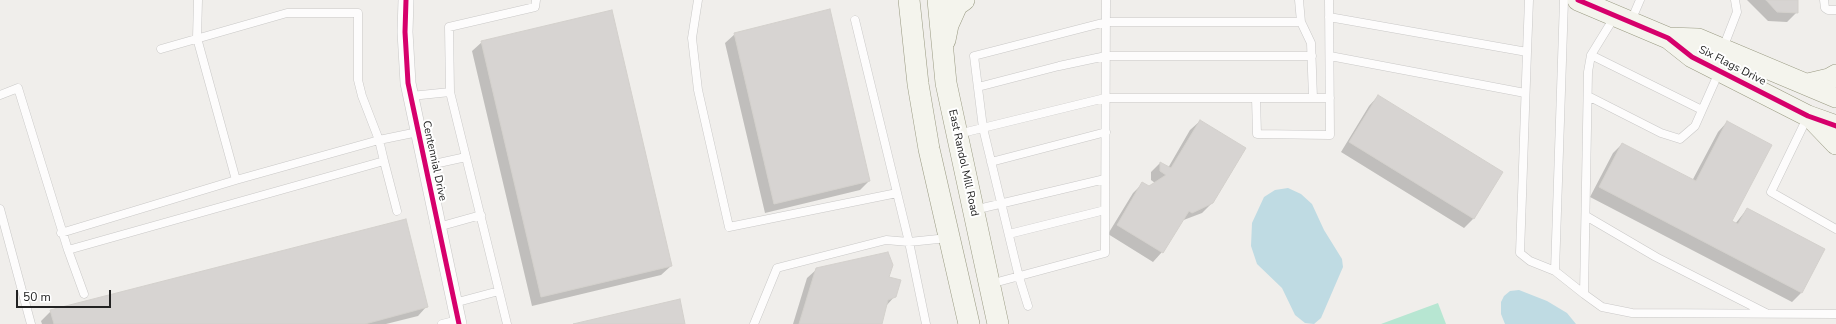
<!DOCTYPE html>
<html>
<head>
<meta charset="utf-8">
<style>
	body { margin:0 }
	#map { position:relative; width:1836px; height:324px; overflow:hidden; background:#f0eeeb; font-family:"Nunito Sans",sans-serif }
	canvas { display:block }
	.scale { position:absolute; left:16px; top:290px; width:95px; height:18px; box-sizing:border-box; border:2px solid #222; border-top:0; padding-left:5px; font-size:12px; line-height:14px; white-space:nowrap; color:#222; -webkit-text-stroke:3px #fff; paint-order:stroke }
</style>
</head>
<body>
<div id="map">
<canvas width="1836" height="324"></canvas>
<div class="scale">50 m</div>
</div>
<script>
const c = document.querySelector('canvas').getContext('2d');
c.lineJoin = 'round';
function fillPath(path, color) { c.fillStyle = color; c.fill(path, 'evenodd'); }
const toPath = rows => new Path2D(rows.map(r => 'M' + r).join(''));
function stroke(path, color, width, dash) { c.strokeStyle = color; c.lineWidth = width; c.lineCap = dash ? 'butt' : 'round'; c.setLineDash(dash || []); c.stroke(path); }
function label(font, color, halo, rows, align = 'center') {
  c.font = font + ' "Nunito Sans",sans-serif'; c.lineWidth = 4; c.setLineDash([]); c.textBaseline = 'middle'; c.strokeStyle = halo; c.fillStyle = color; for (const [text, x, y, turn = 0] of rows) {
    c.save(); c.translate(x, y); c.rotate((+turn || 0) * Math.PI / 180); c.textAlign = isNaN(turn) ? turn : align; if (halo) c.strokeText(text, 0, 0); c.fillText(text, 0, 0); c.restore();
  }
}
const pitch = toPath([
	[1438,303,1446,324,1381,324]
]);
const water = toPath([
	[1288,188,1301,194,1312,204,1324,230,1342,259,1343,267,1321,318,1314,324,1305,323,1295,315,1282,288,1257,264,1251,246,1252,223,1264,197,1275,190],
	[1519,290,1547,301,1567,313,1576,324,1505,324,1501,314,1501,302,1504,296,1510,291]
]);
const shadow = toPath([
	[1747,0,1797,0,1797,12,1787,22,1768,21],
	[735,34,869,181,860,190,765,213,725,43],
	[482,42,671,266,661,275,532,306,472,51],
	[1378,96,1501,173,1473,219,1464,228,1341,152,1369,106],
	[1200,121,1212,203,1202,213,1181,221,1162,252,1153,262,1108,234,1133,193,1142,184,1149,187,1155,183,1151,180,1151,172,1160,163,1168,168,1190,130],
	[1727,122,1731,222,1735,224,1747,209,1824,249,1801,293,1792,302,1590,197,1613,153,1622,144,1692,181,1718,132],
	[817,269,888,277,895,296,886,306,881,324,793,324,807,278],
	[427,306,418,316,386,324,42,324,41,321,51,311]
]);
const building = toPath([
	[1766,0,1798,0,1798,13,1777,12,1766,0],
	[830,9,870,181,774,204,734,33,830,9],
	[612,10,672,266,541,297,481,41,612,10],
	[1378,95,1503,172,1474,219,1349,142,1378,95],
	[1200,120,1246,148,1213,203,1192,213,1189,211,1163,253,1117,225,1142,182,1149,186,1166,175,1160,171,1160,162,1171,168,1200,120],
	[1727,121,1772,145,1732,221,1738,224,1747,208,1825,249,1802,293,1599,187,1622,143,1696,181,1727,121],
	[406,219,428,307,365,324,54,324,50,310,406,219],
	[888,252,893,265,889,277,901,280,896,297,888,300,882,324,799,324,816,268,888,252],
	[680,299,685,324,573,324,680,299]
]);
const lane = toPath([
	[698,0,692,38,698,90,729,227,897,193],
	[1824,0,1825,8,1828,10,1836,10],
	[1615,16,1591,55,1588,72,1584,294,1602,307,1632,313,1836,314],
	[1329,17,1527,52,1520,253,1530,261,1555,271,1564,0],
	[855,20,909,242,926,324],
	[1631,21,1640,0],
	[1301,22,1311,43,1313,98],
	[1723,48,1737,12,1735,0],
	[161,49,287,13,358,13,358,80,362,96,379,140,418,132],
	[1527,52,1529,0],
	[1591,55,1702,110],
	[1330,56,1525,93],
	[978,87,1059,66,1106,56,1312,56],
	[0,95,18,88,68,250,384,161,379,140,236,180],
	[411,96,450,92],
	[1588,96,1661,133,1680,139,1695,126,1719,72],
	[1256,98,1257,134,1330,135,1329,0],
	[1808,116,1771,192,1836,229],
	[958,134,1105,98,1330,98],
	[384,161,397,211],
	[991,162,1106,132],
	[425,166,466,157],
	[0,209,31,324],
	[974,210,1105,179],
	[1586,216,1656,257,1766,313],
	[438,227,481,215],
	[61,233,236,180,197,38,198,0],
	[1009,234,1105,210],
	[68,250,84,294],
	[1555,271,1584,294],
	[990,284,1105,253,1106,0],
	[499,291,450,92,449,27,535,7,536,0],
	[454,303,499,291,507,324],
	[1028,306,1019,277,983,128,974,56,1106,22,1301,22,1299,0],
	[442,324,458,320],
	[754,324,777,268,886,240,909,242,948,238]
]);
const street = toPath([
	[406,0,405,32,408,83,459,324]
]);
const secondary = toPath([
	[909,0,918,84,929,149,969,324],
	[938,0,946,83,998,324],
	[1578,0,1668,38,1692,57,1808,116,1836,126],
	[1668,38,1698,39,1836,97],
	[945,40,948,25,957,5,964,0],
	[1808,84,1829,79,1836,75],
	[1813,120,1836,144]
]);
const cycleway = toPath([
	[406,0,405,32,408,83,459,324],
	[1578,0,1668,38,1692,57,1808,116,1836,126]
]);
const streetNames = [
	["Six Flags Drive",1732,66,27],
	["Centennial Drive",434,161,78],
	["East Randol Mill Road",963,163,78]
];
fillPath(pitch, '#b7e6d2');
fillPath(water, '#bfdbe3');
fillPath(shadow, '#0003');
fillPath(building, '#d7d4d2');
stroke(building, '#d3d0cc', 1);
stroke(lane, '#c9c8c7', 9);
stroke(street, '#c9c8c7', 16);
stroke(secondary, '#999a82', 22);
stroke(lane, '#fdfcfc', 8);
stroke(street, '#fdfcfc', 15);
stroke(secondary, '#f4f4ed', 21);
stroke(cycleway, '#d6006c', 5);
label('11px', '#222', '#fff', streetNames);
</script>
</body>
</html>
